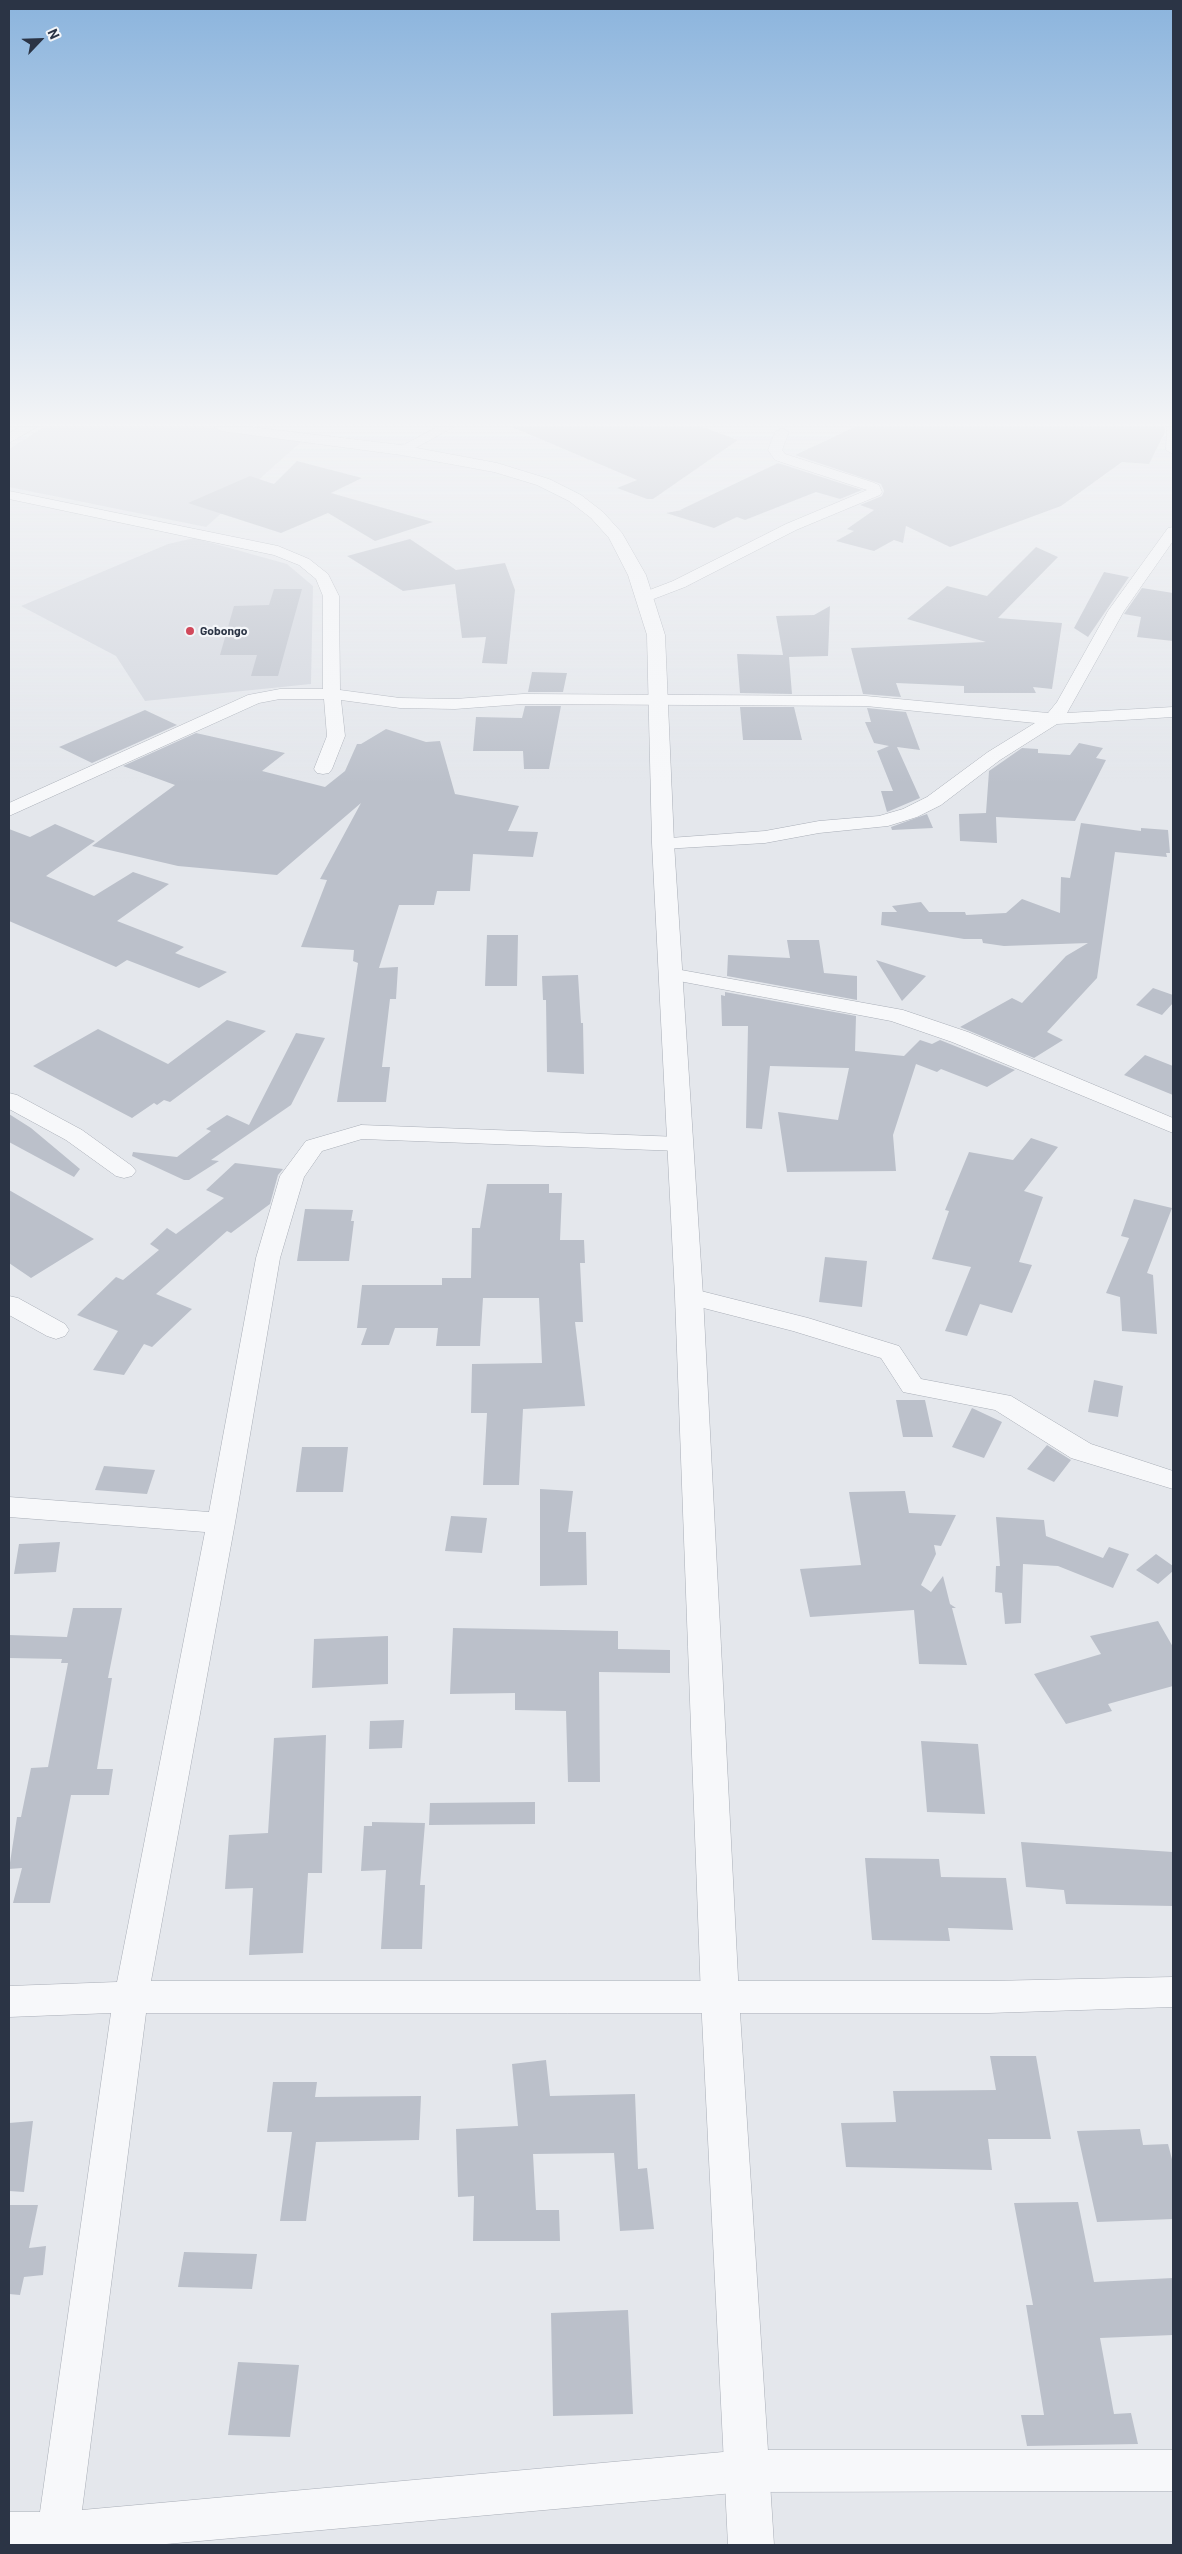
<!DOCTYPE html>
<html>
<head>
<meta charset="utf-8">
<style>
	body { margin:0 }
	#map { position:relative; width:1182px; height:2554px; overflow:hidden; background:#e4e7ec; font-family:Barlow,sans-serif }
	canvas { display:block }
	.frame { position:absolute; inset:0; border:10px solid #2b3445; pointer-events:none }
	.north { position:absolute; left:15px; top:15px; width:50px; height:50px; -webkit-text-stroke:4px #f4f6f9; paint-order:stroke; rotate:66deg; font-size:14px; font-weight:700; line-height:20px; text-align:center; color:#2b3445 }
	.north::after { content:''; display:block; margin:auto; width:18px; height:22px; background:#2b3445; clip-path:polygon(50% 0,100% 100%,50% 72%,0 100%) }
</style>
</head>
<body>
<div id="map">
<canvas width="1182" height="2554"></canvas>
<div class="frame"></div>
<div class="north">N</div>
</div>
<script>
const c = document.querySelector('canvas').getContext('2d');
c.lineJoin = 'round';
function fillPath(path, color) { c.fillStyle = color; c.fill(path, 'evenodd'); }
const toPath = rows => new Path2D(rows.map(r => 'M' + r).join(''));
function stroke(path, color, width, dash) { c.strokeStyle = color; c.lineWidth = width; c.lineCap = dash ? 'butt' : 'round'; c.setLineDash(dash || []); c.stroke(path); }
function label(font, color, halo, rows, align = 'center') {
  c.font = font + ' Barlow,sans-serif'; c.lineWidth = 4.5; c.setLineDash([]); c.textBaseline = 'middle'; c.strokeStyle = halo; c.fillStyle = color; for (const [text, x, y, turn = 0] of rows) {
    c.save(); c.translate(x, y); c.rotate((+turn || 0) * Math.PI / 180); c.textAlign = isNaN(turn) ? turn : align; if (halo) c.strokeText(text, 0, 0); c.fillText(text, 0, 0); c.restore();
  }
}
const built = toPath([
	[44,427,203,427,302,441,206,527,9,487,9,449],
	[194,538,287,564,313,586,311,684,145,701,116,656,21,606,168,544]
]);
const building = toPath([
	[512,427,703,427,738,440,653,499,647,499,617,488,637,480],
	[855,427,1165,427,1165,432,1149,464,1122,462,1061,506,950,547,906,526,903,543,894,540,874,551,836,541,854,531,847,529,874,510,860,505,882,496,884,491,881,484,795,455],
	[297,461,362,478,331,493,433,522,375,541,328,513,281,533,188,503,250,476,274,484],
	[778,463,862,490,840,499,816,492,745,520,737,517,714,528,666,513,682,510,680,510],
	[410,539,456,570,505,563,515,590,507,664,482,663,486,637,462,638,455,584,403,591,347,556],
	[1036,547,1058,557,998,618,1062,623,1052,689,1033,687,1036,693,964,693,964,686,896,683,901,697,863,694,851,648,986,642,907,619,947,586,987,596],
	[1104,572,1129,577,1088,637,1074,628],
	[1142,588,1173,593,1173,641,1137,637,1141,617,1124,614],
	[274,589,302,589,278,676,251,676,257,655,220,655,234,606,269,605],
	[830,606,828,656,789,657,792,694,740,693,737,654,783,655,776,616,814,615],
	[532,672,567,673,563,692,528,692],
	[525,706,561,706,549,769,524,769,523,751,473,751,476,717,522,718],
	[740,707,794,707,802,740,743,740],
	[867,708,906,712,920,750,897,747,920,798,887,812,881,791,893,791,877,751,889,746,874,743,865,722,871,722],
	[145,710,177,725,92,763,59,747],
	[386,729,426,742,440,741,455,794,519,806,508,831,538,832,533,857,473,854,470,891,437,891,434,905,399,905,379,968,398,967,396,999,390,999,382,1067,390,1067,386,1102,337,1102,358,963,353,961,354,950,301,947,327,880,320,879,361,803,277,875,178,866,92,846,175,785,123,766,196,733,285,753,262,771,325,787,345,771,357,744,361,744],
	[1079,743,1103,748,1096,758,1106,760,1075,821,996,817,997,843,960,841,959,814,986,813,989,771,1022,748,1038,749,1038,753,1070,755],
	[927,814,933,828,892,830,891,827],
	[1081,823,1141,831,1141,828,1168,830,1170,853,1166,853,1167,857,1115,852,1097,978,1047,1032,1063,1040,1034,1058,960,1027,1012,998,1022,1003,1066,956,1088,943,1004,946,983,943,982,939,964,939,881,925,882,912,897,912,892,906,921,902,929,912,965,912,966,915,1006,913,1022,899,1060,913,1061,877,1070,878],
	[55,824,95,841,46,876,94,896,133,872,169,884,117,921,184,947,175,953,227,972,199,988,127,960,116,967,9,921,9,829,30,837],
	[487,935,518,935,517,986,485,986],
	[787,940,819,940,824,973,857,976,857,1000,727,976,728,955,790,958],
	[876,960,926,976,902,1001],
	[578,975,581,1023,583,1023,584,1074,547,1072,546,1000,543,1000,542,976],
	[1153,988,1173,995,1173,1003,1162,1015,1136,1005],
	[725,992,856,1016,855,1051,904,1056,920,1040,932,1044,940,1040,1015,1070,987,1087,941,1069,937,1072,916,1064,893,1135,896,1171,787,1172,778,1112,838,1120,849,1068,770,1066,762,1129,746,1128,748,1026,722,1026,721,995,725,996],
	[227,1020,266,1031,170,1102,164,1100,157,1105,154,1103,132,1118,33,1066,98,1029,168,1064],
	[296,1033,325,1038,291,1105,211,1160,219,1161,189,1180,184,1180,132,1156,133,1152,177,1157,211,1131,206,1129,227,1115,249,1125],
	[1145,1055,1173,1066,1173,1095,1124,1075],
	[9,1114,31,1128,80,1169,74,1177,9,1142],
	[1031,1138,1058,1147,1024,1191,1043,1197,1019,1262,1032,1265,1012,1313,980,1304,967,1336,945,1331,971,1267,932,1259,949,1211,945,1210,969,1152,1013,1160],
	[235,1163,283,1169,278,1175,270,1204,231,1233,227,1231,156,1294,192,1309,152,1347,144,1344,124,1375,93,1370,118,1331,77,1315,116,1277,123,1280,159,1250,150,1244,167,1228,176,1234,224,1198,206,1190],
	[487,1184,549,1184,549,1193,562,1193,560,1240,584,1240,585,1263,580,1263,583,1322,575,1322,585,1406,523,1409,519,1485,483,1485,487,1413,471,1413,472,1364,542,1363,539,1298,483,1298,480,1346,436,1346,438,1328,395,1328,389,1345,361,1345,367,1328,357,1328,362,1285,442,1285,442,1278,471,1278,472,1228,480,1228],
	[9,1190,94,1239,31,1278,9,1263],
	[1134,1199,1172,1208,1147,1273,1153,1275,1157,1334,1122,1331,1120,1297,1106,1293,1129,1238,1121,1236],
	[305,1209,353,1210,351,1221,354,1221,349,1261,297,1261],
	[825,1257,867,1261,862,1307,819,1302],
	[1094,1380,1123,1386,1118,1417,1088,1412],
	[896,1400,925,1400,933,1437,903,1437],
	[972,1408,1002,1422,984,1458,952,1447],
	[1047,1445,1071,1460,1054,1482,1027,1469],
	[302,1447,348,1447,343,1492,296,1492],
	[104,1466,155,1470,147,1494,95,1490],
	[540,1489,573,1491,568,1532,586,1532,587,1585,540,1586],
	[905,1491,909,1513,956,1515,941,1546,934,1545,936,1554,921,1585,931,1592,943,1576,950,1604,956,1608,952,1608,967,1665,919,1664,914,1610,810,1617,800,1569,861,1565,849,1492],
	[451,1516,487,1518,482,1553,445,1551],
	[996,1517,1044,1520,1046,1536,1103,1558,1109,1547,1129,1554,1113,1588,1058,1566,1023,1564,1021,1623,1005,1624,1002,1593,995,1592,996,1566,1000,1566],
	[60,1542,56,1572,14,1574,19,1544],
	[1156,1554,1173,1566,1173,1571,1158,1584,1136,1570],
	[73,1608,122,1608,108,1678,112,1678,97,1769,113,1769,109,1795,71,1795,50,1903,13,1903,22,1868,9,1869,17,1817,21,1817,31,1768,48,1767,68,1663,61,1663,62,1659,9,1658,9,1635,67,1637],
	[1158,1621,1173,1647,1173,1686,1108,1704,1112,1711,1066,1724,1034,1674,1101,1654,1090,1636],
	[453,1628,618,1631,618,1649,670,1650,670,1673,599,1672,600,1782,568,1782,566,1711,515,1710,515,1693,450,1694],
	[388,1636,388,1684,312,1688,314,1639],
	[404,1720,402,1748,369,1749,370,1721],
	[326,1735,322,1873,308,1873,303,1953,249,1955,253,1888,225,1889,229,1835,268,1833,274,1738],
	[921,1741,978,1744,985,1814,927,1812],
	[535,1802,535,1824,429,1825,430,1803],
	[372,1822,425,1823,420,1885,425,1885,422,1949,381,1949,386,1870,361,1871,364,1826,372,1826],
	[1021,1842,1173,1852,1173,1906,1066,1904,1064,1890,1026,1887],
	[865,1858,939,1859,941,1877,1006,1878,1013,1930,948,1928,950,1941,872,1940],
	[990,2056,1036,2056,1051,2139,988,2139,992,2170,846,2167,841,2123,896,2122,893,2091,996,2090],
	[546,2060,550,2096,635,2094,638,2169,647,2168,654,2229,620,2231,614,2153,533,2154,536,2210,559,2210,560,2241,473,2241,474,2196,458,2197,456,2129,518,2126,512,2064],
	[273,2082,317,2082,315,2097,421,2096,419,2140,316,2142,306,2221,280,2221,292,2132,267,2132],
	[33,2121,24,2192,9,2191,9,2123],
	[1140,2129,1143,2145,1168,2144,1173,2163,1173,2219,1097,2222,1077,2131],
	[1078,2202,1094,2282,1173,2278,1173,2335,1100,2338,1114,2414,1131,2413,1138,2444,1027,2446,1021,2415,1044,2415,1026,2305,1033,2305,1014,2203],
	[9,2205,38,2205,29,2248,46,2246,43,2275,24,2277,20,2295,9,2294],
	[184,2252,257,2254,252,2289,178,2287],
	[628,2310,633,2414,553,2416,551,2313],
	[238,2362,299,2365,290,2437,228,2435]
]);
const minor = toPath([
	[437,427,454,427,406,453,396,453,394,450,437,427],
	[1167,427,1173,427,1173,454,1166,450,1167,427],
	[782,428,789,432,782,450,785,454,872,482,879,485,882,492,880,495,796,530,685,587,651,600,639,600,637,597,639,594,673,581,786,524,867,490,775,460,768,450,775,432,782,428],
	[9,491,278,546,309,559,328,574,339,596,340,690,400,698,455,699,523,694,866,696,1048,713,1057,702,1108,611,1168,528,1173,527,1173,541,1124,611,1067,713,1173,707,1173,717,1057,724,1000,760,941,805,917,817,888,826,819,833,765,843,663,849,656,847,653,843,656,839,765,831,819,821,879,816,903,809,927,797,988,752,1035,723,866,706,523,704,455,709,400,708,341,700,345,736,332,769,329,773,323,774,317,773,314,769,327,736,324,699,280,699,259,703,9,816,9,803,248,695,280,689,323,689,323,596,316,579,299,565,274,555,9,499,9,491],
	[670,968,903,1010,968,1032,1173,1118,1173,1133,952,1042,891,1021,663,978,660,974,663,970,670,968],
	[9,1093,17,1095,82,1130,132,1166,136,1171,132,1176,124,1178,116,1176,66,1140,9,1109,9,1093],
	[361,1125,680,1137,688,1139,692,1144,688,1149,680,1151,362,1139,322,1151,304,1177,280,1258,235,1523,151,1981,989,1981,1173,1977,1173,2007,989,2013,146,2013,82,2510,745,2450,1173,2450,1173,2491,745,2492,155,2545,9,2545,9,2512,40,2512,111,2013,9,2017,9,1986,117,1982,205,1532,9,1517,9,1497,209,1512,256,1258,280,1176,306,1141,361,1125],
	[689,1288,808,1318,899,1346,921,1379,1011,1396,1091,1444,1173,1471,1173,1489,1071,1458,995,1410,903,1392,881,1358,793,1331,680,1302,676,1296,680,1290,689,1288],
	[9,1296,18,1298,65,1324,69,1330,65,1336,56,1339,47,1336,9,1315,9,1296]
]);
const tertiary = toPath([
	[214,427,252,427,401,445,497,463,549,479,581,495,603,512,622,533,646,575,665,635,674,843,703,1296,739,1997,774,2545,728,2545,701,1997,675,1296,652,843,647,635,628,575,609,538,591,518,569,501,537,485,494,472,401,455,221,431,214,427]
]);
const primary = toPath([
	[20,427,37,427,9,443,9,433,20,427]
]);
const markers = [
	[190,631,5,"#d1495b"]
];
const farPoinames = [
	["Gobongo",200,631]
];
fillPath(built, '#d2d6de');
fillPath(building, '#bbc0ca');
stroke(minor, '#a9aeb7', 1);
stroke(tertiary, '#a9aeb7', 1);
stroke(primary, '#a3abb8', 1);
fillPath(minor, '#f7f8fa');
fillPath(tertiary, '#f7f8fa');
fillPath(primary, '#fff');
const sky = c.createLinearGradient(0, 0, 0, 784);
sky.addColorStop(0, '#8bb4dd');
sky.addColorStop(0.54, '#f3f4f6');
sky.addColorStop(1, '#f3f4f600');
c.fillStyle = sky;
c.fillRect(0, 0, 1182, 784);
for (const [x, y, r, color] of markers) { const dot = new Path2D(); dot.arc(x, y, r, 0, 2 * Math.PI); c.fillStyle = color; c.fill(dot); stroke(dot, '#f4f6f9', 2); }
label('bold 12px', '#2b3445', '#f4f6f9', farPoinames, 'left');
</script>
</body>
</html>
